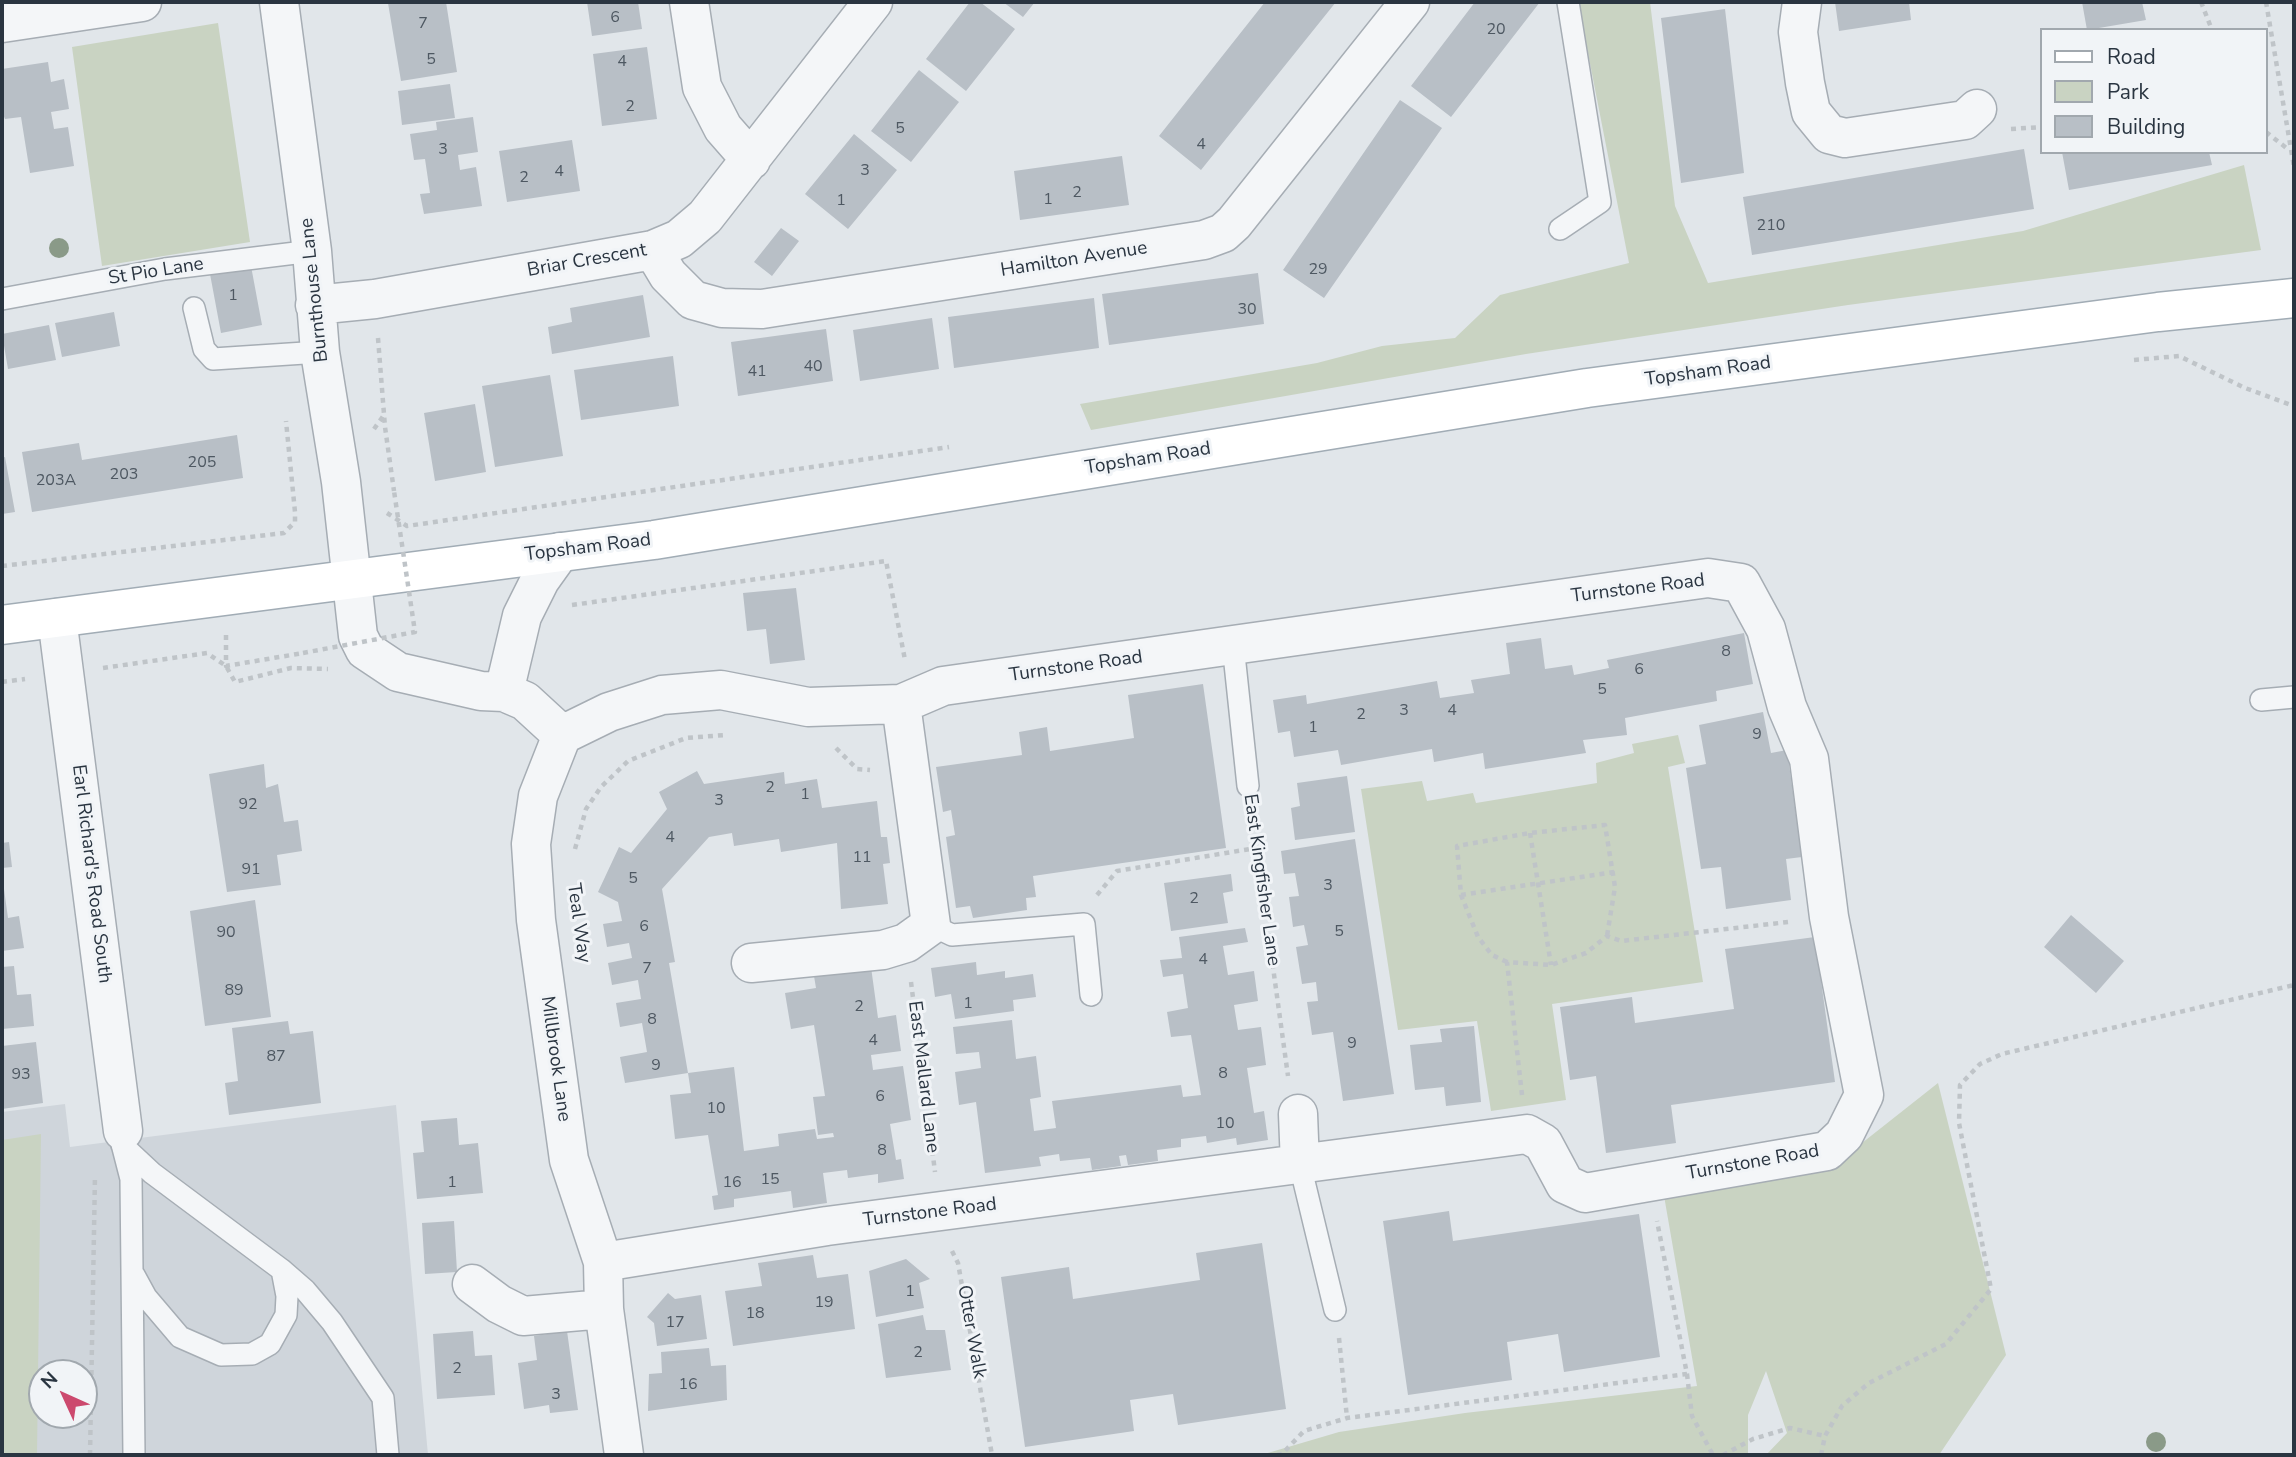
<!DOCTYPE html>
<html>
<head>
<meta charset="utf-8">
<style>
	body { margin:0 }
	#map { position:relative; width:2296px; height:1457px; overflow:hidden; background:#e1e6ea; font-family:"Nunito Sans",sans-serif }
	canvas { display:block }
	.frame { position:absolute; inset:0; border:4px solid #2a3541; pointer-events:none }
	.legend { position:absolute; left:2040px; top:28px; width:228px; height:126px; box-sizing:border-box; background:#f1f4f7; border:2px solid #a1a8ae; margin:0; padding:9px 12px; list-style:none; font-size:21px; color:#2a3541 }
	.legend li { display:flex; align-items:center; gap:14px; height:35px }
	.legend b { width:35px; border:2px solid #a1a8ae }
	.north { position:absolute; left:28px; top:1359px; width:70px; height:70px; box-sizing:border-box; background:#f1f4f7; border:2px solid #a1a8ae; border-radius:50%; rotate:315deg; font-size:19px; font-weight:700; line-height:28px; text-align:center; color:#2a3541 }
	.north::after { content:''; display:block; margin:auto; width:24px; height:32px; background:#cc496e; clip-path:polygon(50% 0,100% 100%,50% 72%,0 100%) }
</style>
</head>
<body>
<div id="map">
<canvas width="2296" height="1457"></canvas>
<div class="frame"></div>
<ul class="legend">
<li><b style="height:9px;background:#fff"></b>Road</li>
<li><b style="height:19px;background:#c9d3c2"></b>Park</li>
<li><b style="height:19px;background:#b8bfc6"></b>Building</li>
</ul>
<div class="north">N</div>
</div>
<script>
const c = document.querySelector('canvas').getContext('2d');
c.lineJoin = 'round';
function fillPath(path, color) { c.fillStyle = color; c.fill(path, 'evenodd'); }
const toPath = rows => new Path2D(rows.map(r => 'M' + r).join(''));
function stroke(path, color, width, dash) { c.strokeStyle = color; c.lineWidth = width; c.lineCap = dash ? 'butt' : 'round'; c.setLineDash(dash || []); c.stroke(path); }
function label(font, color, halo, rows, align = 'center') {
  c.font = font + ' "Nunito Sans",sans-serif'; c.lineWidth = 6; c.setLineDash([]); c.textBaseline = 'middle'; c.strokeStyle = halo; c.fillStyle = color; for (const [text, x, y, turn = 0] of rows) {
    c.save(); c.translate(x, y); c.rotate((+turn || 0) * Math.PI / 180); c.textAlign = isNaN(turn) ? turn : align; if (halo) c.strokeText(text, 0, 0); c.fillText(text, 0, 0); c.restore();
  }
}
const built = toPath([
	[65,1104,70,1147,396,1105,428,1455,2,1455,2,1112],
	[42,1373,84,1373,84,1415,42,1415]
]);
const green = toPath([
	[1578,2,1650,2,1675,206,1708,283,2023,231,2244,165,2261,250,1848,305,1526,354,1091,430,1080,404,1317,363,1382,346,1455,338,1500,295,1629,263],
	[218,23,250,242,102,266,72,47],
	[1678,735,1685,763,1668,767,1703,982,1552,1004,1566,1100,1491,1111,1477,1021,1398,1030,1361,789,1422,781,1427,801,1473,793,1476,803,1597,783,1596,763,1634,753,1632,744],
	[1938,1083,2006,1355,1939,1455,1766,1455,1787,1433,1766,1371,1748,1415,1748,1455,1261,1455,1339,1432,1465,1413,1697,1386,1663,1190,1843,1158],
	[41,1134,37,1455,2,1455,2,1140]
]);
const building = toPath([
	[446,2,457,72,401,81,388,3],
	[587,2,638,2,642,29,592,36],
	[970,2,980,2,1015,29,966,91,926,59],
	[1003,2,1035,2,1023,17],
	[1265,2,1336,2,1201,170,1159,136],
	[1475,2,1540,2,1451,117,1411,86],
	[1835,2,1909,2,1911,20,1839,31],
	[2082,2,2142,2,2146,20,2087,30],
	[1725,9,1744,173,1681,183,1661,18],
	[647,47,657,119,602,126,593,54],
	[48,62,51,82,64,79,69,109,51,112,54,129,68,127,74,166,30,173,21,117,5,119,2,112,2,69],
	[919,70,959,102,911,162,871,131],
	[450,84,455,118,402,125,398,91],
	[1400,100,1442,128,1324,298,1283,270],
	[473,117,478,152,458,155,460,170,476,167,482,206,424,214,420,194,430,193,425,159,414,160,410,134,437,130,436,122],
	[854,134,897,170,848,229,805,194],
	[572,140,580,191,507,202,499,151],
	[2024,149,2034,209,1752,255,1743,197],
	[2062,152,2209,152,2212,165,2069,190],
	[1122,156,1129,205,1020,220,1014,171],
	[781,228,799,241,772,276,754,262],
	[251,266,262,325,221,333,210,274],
	[1258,273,1264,324,1109,345,1102,294],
	[643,295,650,337,552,354,548,327,572,322,570,308],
	[1094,298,1099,348,954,368,948,317],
	[114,312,120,346,62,357,55,323],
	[932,318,939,369,860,381,853,330],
	[49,325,56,360,8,369,2,334],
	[826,329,833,381,738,396,731,342],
	[673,356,679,406,581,420,574,370],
	[550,375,563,456,495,467,482,386],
	[475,404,486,472,435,481,424,413],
	[237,435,243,478,32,512,22,452,79,443,82,460],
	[5,457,15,512,2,514,2,458],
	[796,588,805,660,770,664,766,629,747,631,743,593],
	[1744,633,1753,684,1716,691,1717,701,1625,718,1627,735,1583,740,1586,753,1485,769,1483,753,1434,762,1432,749,1341,765,1338,750,1294,757,1290,731,1278,733,1273,700,1306,695,1307,704,1437,681,1440,698,1474,693,1471,680,1510,674,1506,643,1541,638,1545,669,1572,665,1574,675,1609,668,1607,660],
	[1203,684,1226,848,1033,876,1036,897,1026,898,1027,910,973,918,970,906,956,908,946,837,955,835,951,810,943,812,936,767,1022,755,1019,732,1047,727,1050,751,1134,738,1128,695],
	[1763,712,1771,753,1787,750,1802,857,1786,859,1791,900,1726,909,1721,867,1701,869,1686,768,1706,764,1699,725],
	[264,764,266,788,278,784,284,822,298,820,302,851,277,855,281,885,227,892,209,774],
	[697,771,704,784,784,772,785,784,817,779,822,808,877,801,881,837,887,837,890,863,883,864,888,904,841,909,837,843,781,852,779,839,734,846,732,833,709,837,662,889,675,962,669,963,688,1073,734,1067,744,1151,779,1146,778,1134,815,1129,817,1139,834,1137,833,1133,818,1135,813,1097,825,1096,814,1025,791,1029,785,993,816,988,814,976,871,967,878,1018,896,1015,901,1051,871,1055,873,1070,903,1066,911,1120,890,1124,896,1160,901,1159,904,1179,878,1183,878,1174,848,1178,847,1170,823,1173,827,1203,793,1208,791,1191,734,1199,734,1207,714,1210,712,1196,718,1195,708,1135,675,1139,670,1095,691,1093,688,1073,625,1083,620,1057,647,1052,642,1023,620,1027,616,1003,641,999,638,980,612,985,608,963,632,958,629,943,607,947,603,924,622,921,618,902,598,892,619,847,631,853,667,809,659,792],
	[1347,776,1355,832,1295,840,1291,808,1300,806,1297,783],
	[1355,839,1394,1094,1343,1101,1333,1032,1312,1035,1307,1002,1318,1001,1316,982,1302,984,1296,947,1308,945,1304,925,1293,927,1289,897,1299,896,1295,873,1284,874,1281,851],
	[9,842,12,867,2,868,2,843],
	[1231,874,1233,891,1223,893,1228,923,1171,931,1164,883],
	[2,889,4,889,8,918,19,916,24,948,2,951],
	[255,900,271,1017,205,1026,190,911],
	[2071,915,2124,961,2096,993,2044,947],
	[1245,928,1248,942,1223,946,1228,975,1254,971,1258,1001,1234,1005,1238,1030,1261,1027,1266,1065,1247,1068,1254,1113,1264,1111,1268,1140,1237,1145,1236,1138,1207,1143,1206,1136,1181,1139,1181,1147,1157,1150,1158,1161,1128,1165,1126,1155,1119,1156,1121,1166,1092,1170,1090,1158,1060,1161,1059,1154,1039,1157,1041,1166,985,1173,976,1102,959,1105,955,1072,981,1068,979,1052,956,1054,953,1027,1012,1020,1016,1059,1036,1056,1041,1097,1030,1099,1034,1131,1056,1128,1052,1101,1181,1085,1183,1097,1201,1095,1191,1035,1171,1037,1167,1012,1188,1008,1183,974,1163,977,1160,960,1182,958,1179,937],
	[1815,937,1835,1082,1671,1105,1676,1143,1606,1153,1596,1076,1570,1080,1560,1007,1632,997,1635,1023,1734,1009,1725,949],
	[976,962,977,975,1005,971,1005,978,1033,974,1036,997,1013,1000,1014,1011,955,1019,951,994,935,997,931,968],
	[14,966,17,995,31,994,34,1026,2,1029,2,967],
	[288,1021,290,1034,313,1031,321,1103,229,1115,225,1083,238,1081,232,1028],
	[1474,1026,1481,1102,1446,1106,1444,1087,1415,1090,1410,1045,1442,1042,1440,1029],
	[36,1042,43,1103,2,1109,2,1046],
	[457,1118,459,1145,478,1143,483,1193,417,1199,413,1153,424,1152,421,1121],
	[1449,1211,1453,1241,1639,1214,1660,1357,1564,1372,1558,1334,1507,1342,1512,1380,1408,1395,1383,1221],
	[454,1221,457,1272,425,1274,422,1223],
	[1262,1243,1286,1409,1178,1425,1173,1394,1130,1400,1134,1431,1025,1447,1001,1277,1069,1267,1073,1299,1200,1280,1196,1253],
	[813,1255,817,1278,848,1274,855,1329,733,1346,725,1291,762,1286,758,1263],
	[906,1259,930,1279,919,1283,924,1308,876,1317,869,1271],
	[668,1293,675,1299,701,1295,707,1339,657,1346,654,1323,647,1317],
	[923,1315,926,1330,945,1330,951,1370,886,1378,878,1324],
	[473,1331,475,1356,492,1355,495,1395,437,1399,433,1334],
	[567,1331,578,1410,550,1413,549,1405,524,1409,518,1363,537,1360,534,1336],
	[709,1348,711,1366,726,1365,727,1400,648,1411,649,1374,662,1373,661,1352]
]);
const path = toPath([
	[2201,2,2212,30],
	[2266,2,2294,167],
	[2011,129,2042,127],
	[2266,132,2289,150],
	[378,338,385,427,394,491],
	[2134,360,2179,356,2245,388,2294,406],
	[374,429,384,415],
	[387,513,407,526,949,447],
	[2,566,284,533,295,522,295,512,286,421],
	[572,605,886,561,905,660],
	[226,635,226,666,303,653],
	[103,668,207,653,226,666,235,682,291,668,328,669],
	[2,682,25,679],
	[836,748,857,769,870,770],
	[1252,815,1288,1076],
	[1530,833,1551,965],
	[575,849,586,809,601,787,628,761,686,738,726,735],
	[1097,895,1117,871,1256,848],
	[1461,895,1614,872],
	[1507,962,1492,955,1478,937,1461,895,1457,846,1530,833,1605,825,1615,887,1607,936],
	[911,982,935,1172],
	[1522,1095,1507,962,1551,965,1586,953,1607,936,1621,941,1788,922],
	[952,1251,958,1263,992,1455],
	[1339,1338,1347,1418],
	[1687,1374,1692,1416,1713,1455],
	[90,1455,95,1175],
	[1277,1455,1282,1454,1304,1431,1347,1418,1687,1374,1657,1221],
	[1723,1455,1753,1439,1790,1428,1825,1436],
	[1821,1455,1825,1436,1842,1406,1869,1383,1946,1344,1991,1289,1959,1123,1960,1085,1980,1064,2002,1054,2294,985]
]);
const lane = toPath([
	[1560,229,1600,202,1568,2],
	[2,299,165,269,312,251],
	[194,308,204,349,213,359,320,352],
	[1233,645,1248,786],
	[2261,700,2294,697],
	[931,925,952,935,1084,924,1091,995],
	[122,1144,131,1179,134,1455],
	[122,1145,152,1173,282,1270,305,1290,332,1322,383,1398,388,1455],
	[1300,1165,1335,1310],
	[134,1275,146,1297,180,1337,221,1355,252,1354,270,1344,286,1315,287,1296,282,1270]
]);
const street = toPath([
	[279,2,312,251,320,352,341,482,358,636,365,650,398,672,481,691,504,692,525,701,562,735,538,796,531,844,536,920,569,1160,603,1262,604,1309,624,1455],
	[689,2,702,87,723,128,751,160],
	[1802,2,1798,32,1805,83,1811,112,1829,134,1845,138,1965,120,1977,109],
	[2,23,142,2],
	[653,250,668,275,693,300,722,308,762,309,1204,240,1223,233,1234,223,1410,2],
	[315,305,375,299,653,250,679,239,705,217,873,2],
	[57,618,123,1131],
	[504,692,522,616,540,580,560,552],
	[562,735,609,712,662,695,721,690,808,707,901,704,943,686,1233,645,1708,578,1741,583,1766,629,1787,707,1809,759,1829,917,1864,1095,1844,1135,1827,1151,1585,1193,1565,1184,1543,1143,1527,1134,827,1226,603,1262],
	[751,963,883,950,906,943,931,925,901,704],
	[1298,1114,1300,1165],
	[472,1284,499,1304,523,1316,604,1309]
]);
const primary = toPath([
	[2,625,654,540,1587,388,2158,312,2294,298]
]);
const pathBridge = toPath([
	[303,653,415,632,394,491]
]);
const trees = [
	[59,248],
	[2156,1442]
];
const numberNames = [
	["6",615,18],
	["7",423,24],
	["20",1496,30],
	["5",431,60],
	["4",622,62],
	["2",630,107],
	["5",900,129],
	["4",1201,145],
	["3",443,150],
	["3",865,171],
	["4",559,172],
	["2",524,178],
	["2",1077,193],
	["1",1048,200],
	["1",841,201],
	["210",1771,226],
	["29",1318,270],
	["1",233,296],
	["30",1247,310],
	["40",813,367],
	["41",757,372],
	["205",202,463],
	["203",124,475],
	["203A",56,481],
	["8",1726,652],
	["6",1639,670],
	["5",1602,690],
	["3",1404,711],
	["4",1452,711],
	["2",1361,715],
	["1",1313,728],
	["9",1757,735],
	["2",770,788],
	["1",805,795],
	["3",719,801],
	["92",248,805],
	["4",670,838],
	["11",862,858],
	["91",251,870],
	["5",633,879],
	["3",1328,886],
	["2",1194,899],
	["6",644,927],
	["5",1339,932],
	["90",226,933],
	["4",1203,960],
	["7",647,969],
	["89",234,991],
	["1",968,1004],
	["2",859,1007],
	["8",652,1020],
	["4",873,1041],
	["9",1352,1044],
	["87",276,1057],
	["9",656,1066],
	["8",1223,1074],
	["93",21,1075],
	["6",880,1097],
	["10",716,1109],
	["10",1225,1124],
	["8",882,1151],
	["15",770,1180],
	["1",452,1183],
	["16",732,1183],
	["1",910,1292],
	["19",824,1303],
	["18",755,1314],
	["17",675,1323],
	["2",918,1353],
	["2",457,1369],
	["16",688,1385],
	["3",556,1395]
];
const streetNames = [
	["Hamilton Avenue",1074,260,-9],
	["Briar Crescent",587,261,-10],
	["St Pio Lane",156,272,-9],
	["Burnthouse Lane",315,290,-96],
	["Topsham Road",1708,372,-8],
	["Topsham Road",1148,459,-9],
	["Topsham Road",588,548,-7],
	["Turnstone Road",1638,589,-7],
	["Turnstone Road",1076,667,-8],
	["Earl Richard's Road South",91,874,83],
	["East Kingfisher Lane",1261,880,82],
	["Teal Way",578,923,82],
	["Millbrook Lane",555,1059,82],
	["East Mallard Lane",923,1077,83],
	["Turnstone Road",1753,1163,-10],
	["Turnstone Road",930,1213,-7],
	["Otter Walk",971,1332,80]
];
fillPath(built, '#cfd5db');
fillPath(green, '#c9d3c2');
fillPath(building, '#b8bfc6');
stroke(lane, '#a6adb4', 24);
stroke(street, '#a6adb4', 41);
stroke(primary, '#a1acb5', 41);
stroke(path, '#bfc4c8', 4.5, [5, 5]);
stroke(lane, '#f4f6f8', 21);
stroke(street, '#f4f6f8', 38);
stroke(primary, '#fff', 38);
stroke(pathBridge, '#bfc4c8', 4.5, [5, 5]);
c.fillStyle = '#8a9a88';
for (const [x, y] of trees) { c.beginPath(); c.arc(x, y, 10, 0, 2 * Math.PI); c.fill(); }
label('16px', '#4e5862', null, numberNames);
label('19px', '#2a3541', '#f1f4f7', streetNames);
</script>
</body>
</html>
